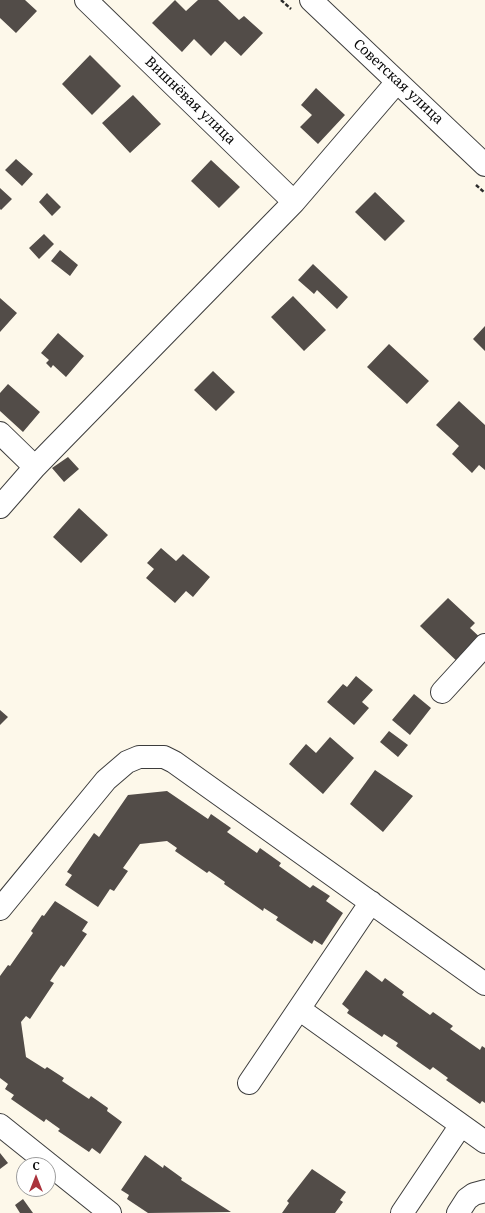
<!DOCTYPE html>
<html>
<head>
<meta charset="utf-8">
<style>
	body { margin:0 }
	#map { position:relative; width:485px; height:1213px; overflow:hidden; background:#fdf8ea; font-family:"Noto Serif",serif }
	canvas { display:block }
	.north { position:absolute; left:16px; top:1157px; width:40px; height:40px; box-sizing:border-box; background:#fff; border:1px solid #9d9d9d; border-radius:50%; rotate:0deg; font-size:11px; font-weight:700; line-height:16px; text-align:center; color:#0a0a0a }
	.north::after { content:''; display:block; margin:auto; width:14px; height:18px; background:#aa333c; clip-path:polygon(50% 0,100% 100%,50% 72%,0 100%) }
</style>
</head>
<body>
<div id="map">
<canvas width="485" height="1213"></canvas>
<div class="north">С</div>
</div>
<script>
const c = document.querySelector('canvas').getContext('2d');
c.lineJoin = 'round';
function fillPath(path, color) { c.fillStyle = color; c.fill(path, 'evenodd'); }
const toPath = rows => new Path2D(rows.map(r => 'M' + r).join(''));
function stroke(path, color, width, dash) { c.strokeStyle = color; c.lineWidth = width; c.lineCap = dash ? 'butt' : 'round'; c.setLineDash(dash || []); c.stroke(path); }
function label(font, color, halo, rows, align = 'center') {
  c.font = font + ' "Noto Serif",serif'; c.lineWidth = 4; c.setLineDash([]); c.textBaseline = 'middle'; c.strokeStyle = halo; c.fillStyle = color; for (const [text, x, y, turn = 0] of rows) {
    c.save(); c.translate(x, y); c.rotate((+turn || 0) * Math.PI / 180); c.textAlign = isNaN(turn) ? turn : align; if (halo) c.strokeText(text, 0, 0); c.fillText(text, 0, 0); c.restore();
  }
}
const building = toPath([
	[0,0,25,0,37,11,16,33,0,18],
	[175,0,186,11,198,0,218,0,239,20,244,16,263,33,241,56,225,41,211,56,194,39,182,52,152,23],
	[90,55,121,86,92,115,62,84],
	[316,88,345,115,318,144,300,127,312,115,301,105],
	[133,95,161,124,130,153,102,123],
	[16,159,33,174,22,186,5,170],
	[211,160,240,187,219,208,191,181],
	[0,188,12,199,1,210,0,209],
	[375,192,405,221,385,241,355,212],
	[47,193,61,207,52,216,39,202],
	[44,234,54,244,39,259,29,248],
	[60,250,78,265,70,276,51,261],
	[313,264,348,297,337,309,317,290,314,294,298,280],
	[293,296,326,330,304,351,271,317],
	[0,298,17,313,0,332],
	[485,326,485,351,473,339],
	[58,333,84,356,66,377,53,365,51,368,46,363,49,360,41,353],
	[389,344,429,381,407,404,367,367],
	[213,371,235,392,216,411,194,390],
	[8,384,40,412,23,432,0,411,0,393],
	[459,401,485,425,485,470,479,465,472,473,452,454,459,446,436,425],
	[68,457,79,469,64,482,52,468],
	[79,508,108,535,81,563,53,537],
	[161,548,176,561,183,554,210,577,193,597,186,591,175,603,146,578,154,569,147,563],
	[448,598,475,623,470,628,485,642,462,666,420,626],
	[356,676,373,690,362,702,369,708,354,725,327,702,343,684,347,687],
	[414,694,431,708,410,735,392,720],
	[0,710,8,717,0,725],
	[389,731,408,745,398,757,380,742],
	[330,737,354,758,323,794,289,764,306,744,316,753],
	[375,770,413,796,383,832,350,804],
	[167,791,208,819,211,814,231,828,227,832,257,853,260,848,281,863,279,866,310,888,313,885,330,896,326,901,343,913,322,945,314,940,312,944,276,920,278,917,264,908,263,911,224,884,225,882,209,871,207,873,175,851,177,848,167,841,140,844,123,868,128,871,114,891,110,889,98,907,65,885,72,875,67,872,94,833,99,837,128,795],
	[55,901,88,922,82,931,87,934,64,967,61,965,50,981,54,983,30,1019,26,1016,21,1022,26,1057,45,1069,47,1067,64,1078,62,1081,89,1099,91,1096,108,1108,107,1111,122,1122,100,1154,92,1148,89,1152,58,1131,60,1129,46,1119,44,1122,11,1099,14,1095,5,1089,8,1084,0,1078,0,976,8,965,10,966,33,933,31,931,42,915,44,916],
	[366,970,382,982,385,978,404,992,402,995,430,1015,433,1012,453,1026,450,1029,480,1050,482,1046,485,1048,485,1103,482,1101,480,1104,446,1080,448,1078,433,1067,430,1070,396,1046,398,1043,384,1034,382,1037,347,1013,349,1010,342,1004],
	[0,1153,8,1163,0,1169],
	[145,1155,163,1168,164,1165,182,1178,181,1180,231,1212,148,1213,127,1199,129,1195,121,1190],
	[312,1169,346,1192,340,1200,343,1202,335,1213,282,1213,289,1203,287,1201],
	[23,1199,33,1213,20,1213,15,1205]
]);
const path = toPath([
	[281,0,291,9],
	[476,185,485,193]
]);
const minor = toPath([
	[86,0,294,202],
	[311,0,485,165],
	[0,433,35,467],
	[0,507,35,467,294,202,397,82],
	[442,692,485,645],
	[0,909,106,780,127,762,139,757,164,757,174,762,485,984],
	[299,1009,485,1142],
	[249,1083,371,902],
	[0,1125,110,1213],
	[402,1213,461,1125],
	[458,1213,467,1199,474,1194,485,1191]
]);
const streetNames = [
	["Советская улица",398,82,43],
	["Вишнёвая улица",190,101,44]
];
fillPath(building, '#524c48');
stroke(minor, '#3d3d3d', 24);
stroke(path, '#2c2c2c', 2.5, [4, 2]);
stroke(minor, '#fff', 22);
label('14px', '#0a0a0a', '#fff', streetNames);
</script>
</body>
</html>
